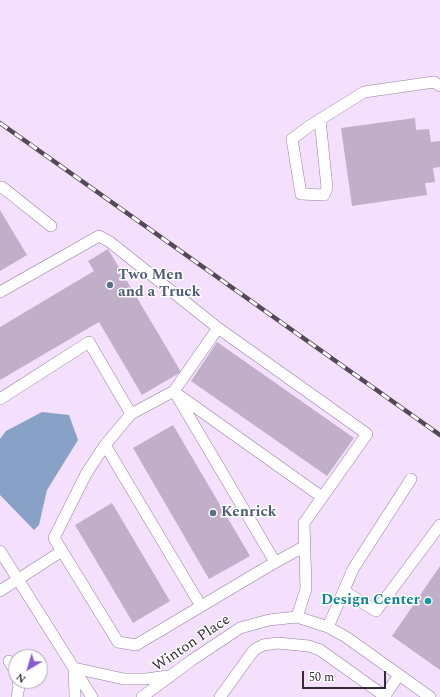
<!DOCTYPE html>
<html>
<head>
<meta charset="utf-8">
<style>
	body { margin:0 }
	#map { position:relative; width:440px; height:697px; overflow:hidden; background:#f4dffc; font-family:Spectral,serif }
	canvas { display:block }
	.north { position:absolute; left:8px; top:649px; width:40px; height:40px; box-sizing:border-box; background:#fff; border:1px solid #adaaaf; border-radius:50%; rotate:218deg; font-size:11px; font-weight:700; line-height:16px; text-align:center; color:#332b36 }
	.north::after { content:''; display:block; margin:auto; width:14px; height:18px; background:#885cd5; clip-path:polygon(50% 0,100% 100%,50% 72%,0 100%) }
	.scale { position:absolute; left:302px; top:671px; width:84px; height:18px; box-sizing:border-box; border:2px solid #332b36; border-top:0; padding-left:5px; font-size:12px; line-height:14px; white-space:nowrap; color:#332b36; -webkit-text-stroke:3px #fff; paint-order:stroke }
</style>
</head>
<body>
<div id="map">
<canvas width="440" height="697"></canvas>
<div class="north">N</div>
<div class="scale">50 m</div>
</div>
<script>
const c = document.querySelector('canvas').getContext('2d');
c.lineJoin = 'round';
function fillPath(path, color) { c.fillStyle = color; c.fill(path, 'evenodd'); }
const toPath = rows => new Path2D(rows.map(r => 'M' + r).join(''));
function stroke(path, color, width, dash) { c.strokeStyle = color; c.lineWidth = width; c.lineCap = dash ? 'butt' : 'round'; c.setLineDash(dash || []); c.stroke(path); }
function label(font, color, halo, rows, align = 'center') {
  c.font = font + ' Spectral,serif'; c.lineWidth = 3; c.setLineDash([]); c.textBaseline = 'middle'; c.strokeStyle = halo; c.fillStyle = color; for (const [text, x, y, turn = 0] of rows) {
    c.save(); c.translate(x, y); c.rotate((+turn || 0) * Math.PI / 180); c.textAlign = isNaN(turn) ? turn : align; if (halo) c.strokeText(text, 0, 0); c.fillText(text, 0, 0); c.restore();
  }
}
const water = toPath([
	[42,412,69,415,78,440,47,490,39,525,34,530,0,495,0,439,6,431]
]);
const building = toPath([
	[415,118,416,130,429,129,431,142,440,141,440,167,433,168,435,182,425,183,427,195,352,206,341,128],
	[0,210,27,255,0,271],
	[108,249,181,372,142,395,99,322,0,380,0,327,94,271,88,261],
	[217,342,354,438,327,476,191,381],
	[173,425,250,556,209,579,133,448],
	[112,503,170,601,133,623,75,525],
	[440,566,440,670,392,636]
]);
const minor = toPath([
	[320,119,327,188,324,195,301,194,292,139,308,127,364,92,434,82,440,86],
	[0,188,2,187,51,226],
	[0,292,99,236,110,242,218,328,367,434,304,523,306,589,297,617],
	[218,328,174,391,131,414,105,445,86,474,54,538,118,642,136,645,267,567,305,546],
	[174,391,275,562],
	[177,394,322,497],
	[0,399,89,342,131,414],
	[105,445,201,606],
	[0,551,92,697],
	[0,591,62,551],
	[344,591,376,611,440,525],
	[328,627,353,569,411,479],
	[9,661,16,673],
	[74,668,124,679,146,679,168,676],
	[74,669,75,694,75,697],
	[17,697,19,687,18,681],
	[142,697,192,660,240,628,269,620,297,617,328,627,346,637,430,697],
	[220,697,254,650,263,645,277,643,309,646,320,650,386,697],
	[384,697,399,675]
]);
const rail = toPath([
	[0,123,440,435]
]);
const markers = [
	[110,285,4,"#5c6f8a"],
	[213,513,4,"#5c6f8a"],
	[428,601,4,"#0f9aa8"]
];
const serviceNames = [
	["Two Men",118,276],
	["and a Truck",118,293],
	["Kenrick",221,513]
];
const cultureNames = [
	["Design Center",420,601]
];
const streetNames = [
	["Winton Place",192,644,-34]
];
fillPath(water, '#88a1c7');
fillPath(building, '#c1aec9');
stroke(minor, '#92809a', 12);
stroke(minor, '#fff', 11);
stroke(rail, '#534957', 4.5);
stroke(rail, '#fff', 3, [9]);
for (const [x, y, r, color] of markers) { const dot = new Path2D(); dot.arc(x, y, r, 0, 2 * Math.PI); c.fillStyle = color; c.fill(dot); stroke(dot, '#fff', 1.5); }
label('bold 15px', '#4e5e75', '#fff', serviceNames, 'left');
label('bold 15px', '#0d838f', '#fff', cultureNames, 'right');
label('15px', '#332b36', '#fff', streetNames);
</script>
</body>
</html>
